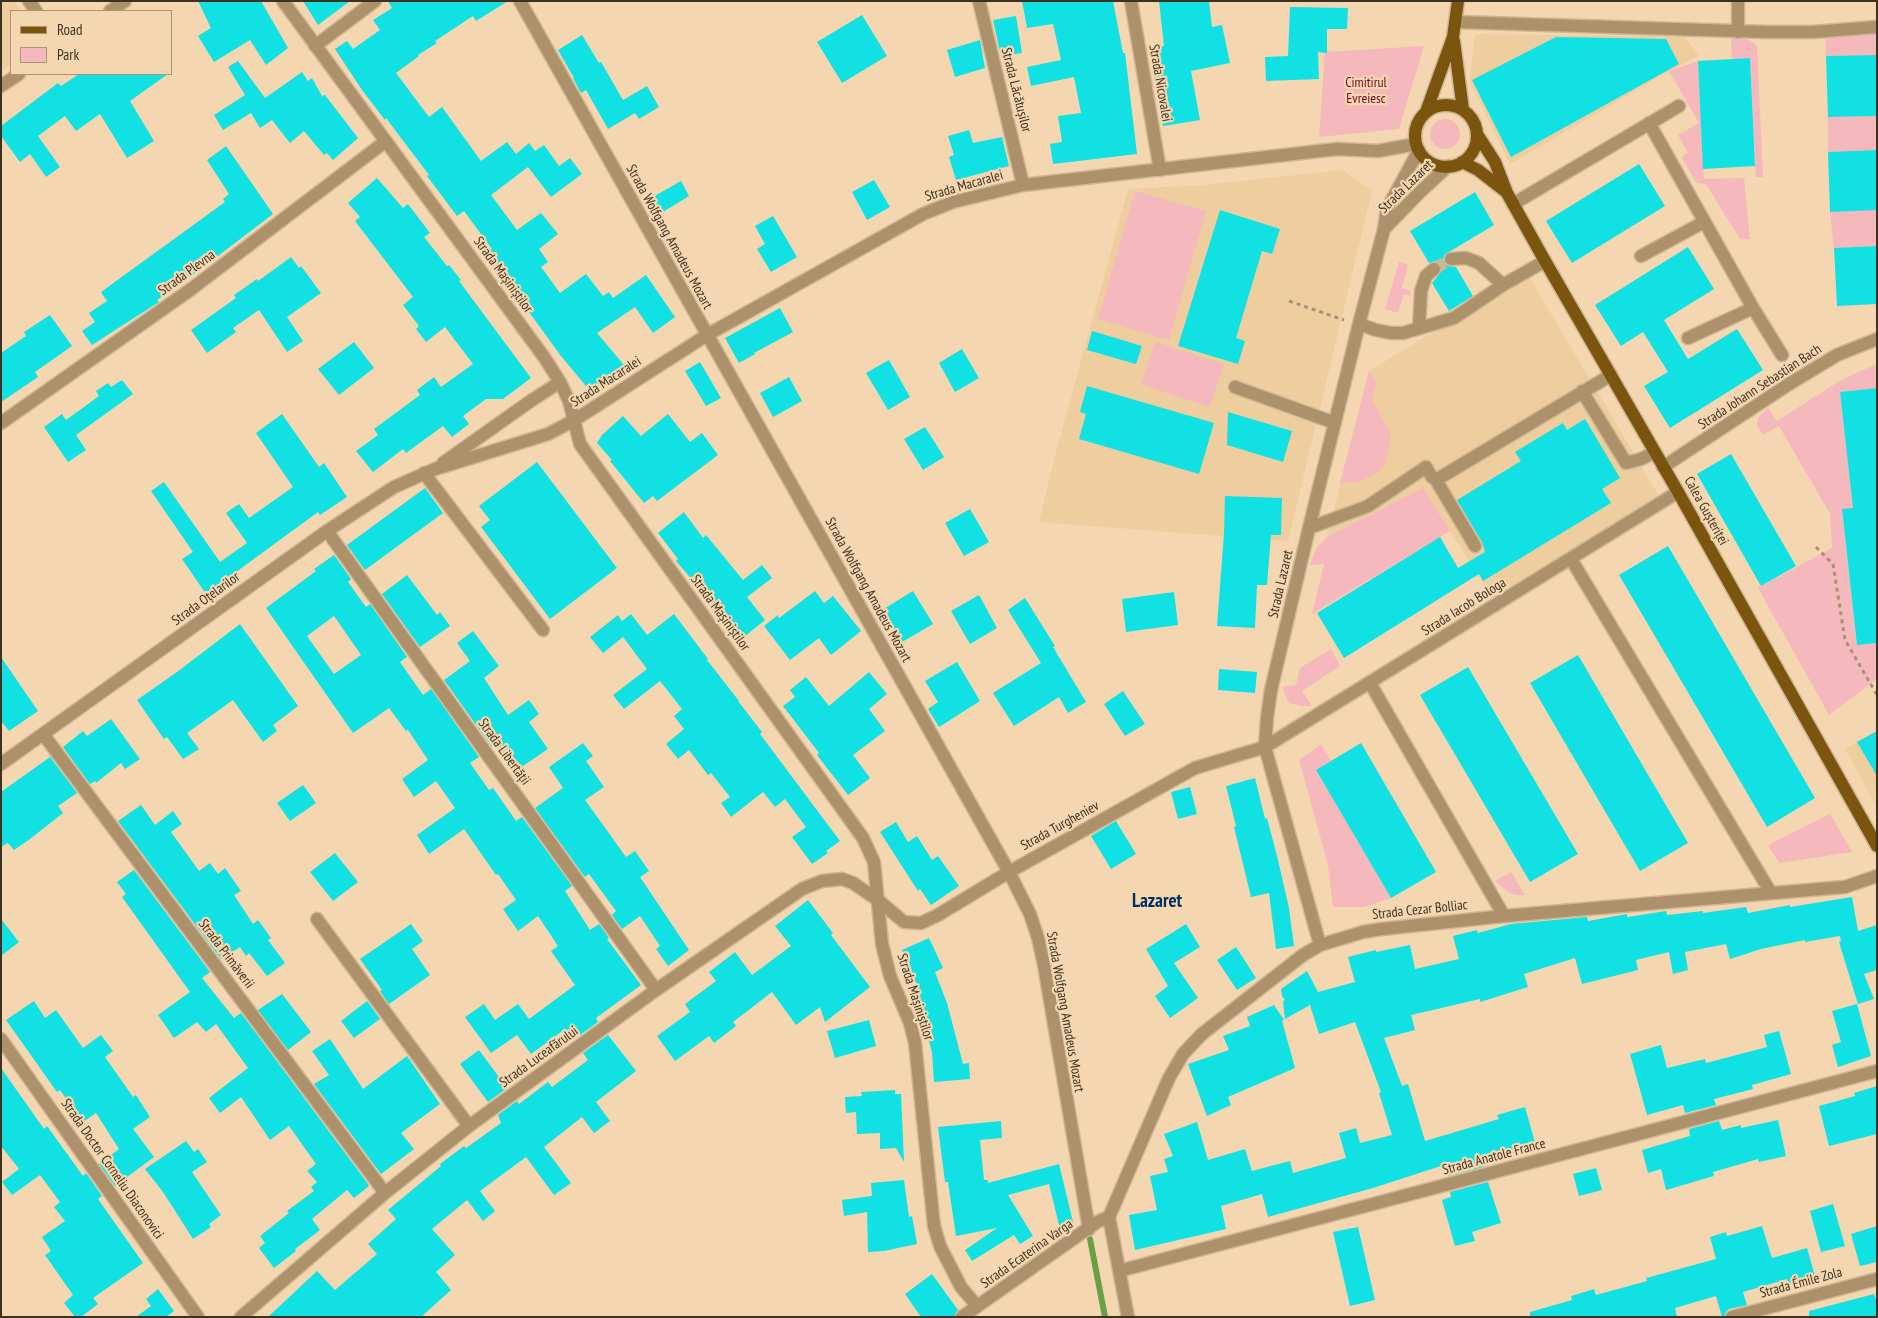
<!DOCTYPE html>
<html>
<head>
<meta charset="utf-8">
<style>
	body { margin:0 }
	#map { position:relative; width:1878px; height:1318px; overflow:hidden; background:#f4d7b0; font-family:"PT Sans Narrow",sans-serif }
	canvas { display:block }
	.frame { position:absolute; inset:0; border:2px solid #3d3222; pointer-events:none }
	.legend { position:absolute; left:10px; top:10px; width:162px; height:65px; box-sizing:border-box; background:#f4d7b0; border:1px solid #ab9577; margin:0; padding:6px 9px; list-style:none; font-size:15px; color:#3d3222 }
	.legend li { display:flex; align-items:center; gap:10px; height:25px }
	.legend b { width:25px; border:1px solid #ab9577 }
</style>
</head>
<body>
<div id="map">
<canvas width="1878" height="1318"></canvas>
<div class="frame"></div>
<ul class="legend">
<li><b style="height:6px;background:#7b540e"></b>Road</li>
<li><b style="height:14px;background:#f5b8bc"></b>Park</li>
</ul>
</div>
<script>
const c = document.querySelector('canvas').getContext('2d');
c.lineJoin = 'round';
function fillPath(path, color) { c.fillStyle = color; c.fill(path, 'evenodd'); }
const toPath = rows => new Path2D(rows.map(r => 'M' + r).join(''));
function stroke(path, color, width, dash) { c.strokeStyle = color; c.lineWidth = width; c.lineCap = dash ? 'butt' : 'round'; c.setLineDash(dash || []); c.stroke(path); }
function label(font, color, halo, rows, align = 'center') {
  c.font = font + ' "PT Sans Narrow",sans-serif'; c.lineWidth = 4.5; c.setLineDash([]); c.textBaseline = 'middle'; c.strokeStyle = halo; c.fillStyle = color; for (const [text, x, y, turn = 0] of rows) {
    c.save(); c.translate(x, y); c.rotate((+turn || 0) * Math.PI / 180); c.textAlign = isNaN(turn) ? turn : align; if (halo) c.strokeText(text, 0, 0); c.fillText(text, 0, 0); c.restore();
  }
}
const built = toPath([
	[1,1,14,1,21,11,11,11,11,65,1,71],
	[1475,34,1685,37,1699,56,1669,71,1510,164,1470,81],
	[1343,170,1372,191,1288,541,1039,522,1055,456,1128,189,1204,185],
	[1528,275,1659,496,1492,597,1423,488,1327,537,1369,371],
	[1877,730,1877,807,1845,749]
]);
const green = toPath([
	[1877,34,1877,55,1826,56,1825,36],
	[1736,36,1749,40,1757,45,1763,177,1756,177,1750,58,1732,59,1731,37],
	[1424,46,1399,129,1319,137,1325,52],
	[1698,61,1704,179,1744,178,1750,239,1740,239,1706,184,1697,183,1681,157,1688,153,1678,135,1699,123,1669,71],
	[1877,116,1877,150,1828,152,1828,117],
	'1430 134a15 15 0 1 1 30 0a15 15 0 1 1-30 0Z',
	[1135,191,1206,211,1169,340,1098,319],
	[1877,210,1877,246,1834,248,1830,212],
	[1399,262,1408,265,1402,288,1411,291,1410,296,1404,294,1398,313,1385,309],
	[1155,342,1224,364,1210,407,1141,384],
	[1877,364,1877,388,1840,392,1853,508,1842,510,1857,645,1877,643,1877,679,1829,715,1758,588,1832,548,1830,514,1779,426,1763,435,1757,425,1758,420,1759,416,1768,408,1777,421,1841,380],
	[1369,371,1377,384,1372,397,1373,402,1391,433,1388,452,1384,465,1377,472,1359,482,1340,483],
	[1423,488,1450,531,1312,614,1324,564,1309,565,1318,546,1327,537],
	[1331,649,1340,666,1302,691,1312,706,1300,706,1289,703,1282,687,1296,685,1300,668],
	[1321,744,1331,761,1316,770,1391,898,1364,907,1333,907,1328,865,1299,760],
	[1830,814,1852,852,1779,863,1768,845],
	[1511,872,1525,895,1516,895,1508,892,1495,881]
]);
const stream = toPath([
	[1090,1239,1105,1317]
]);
const building = toPath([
	[198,1,261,1,288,48,266,65,250,40,214,62,198,36,211,28],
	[303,1,350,1,318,25],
	[388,1,508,1,476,21,473,16,435,41,437,43,418,55,419,56,396,73,429,117,442,107,481,161,507,142,516,154,529,143,535,151,544,145,559,166,570,158,582,174,551,197,528,167,491,195,517,230,541,213,558,234,539,249,548,262,541,267,560,293,586,274,603,296,609,292,613,298,646,275,675,317,653,333,635,307,597,333,624,365,591,392,561,356,486,253,492,249,464,211,457,216,427,176,429,175,386,118,385,120,362,90,335,49,347,41,353,49,380,30,373,20,392,8],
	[1022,1,1113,1,1123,53,1125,53,1137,154,1053,164,1050,144,1062,142,1058,116,1081,113,1074,77,1031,86,1027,67,1061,60,1053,24,1027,28],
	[1159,1,1209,1,1212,27,1222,25,1230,63,1191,71,1200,120,1163,126,1149,48,1164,46],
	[1290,7,1348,8,1347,29,1327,29,1327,53,1318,52,1319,79,1266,81,1265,57,1288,56],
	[862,15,887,56,842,83,817,42],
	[1016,16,1022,53,1001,56,993,20],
	[582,35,599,63,601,62,623,100,647,86,659,107,639,119,635,113,608,129,586,90,581,93,573,78,574,78,558,50],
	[1556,37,1666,39,1679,64,1511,157,1472,80],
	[980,40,985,68,955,77,947,50],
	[1877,55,1877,116,1828,117,1826,56],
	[1750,58,1755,166,1703,169,1698,61],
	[238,61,265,98,302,72,308,81,312,78,322,96,325,95,358,138,333,160,327,153,324,155,304,131,290,143,272,120,260,128,251,113,223,130,214,115,245,95,228,67],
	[79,74,168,74,130,101,154,141,127,158,100,114,76,131,65,116,38,136,60,167,46,177,30,154,20,162,1,136,1,126,58,83,61,86],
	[969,130,973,143,1002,137,1009,166,956,180,949,157,954,155,948,136],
	[226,146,273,214,197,272,157,300,159,302,92,345,82,331,95,322,89,313,107,301,101,292,225,202,223,199,229,194,207,160],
	[1877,150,1877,210,1830,212,1828,152],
	[1639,164,1665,206,1572,263,1546,221],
	[377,178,403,208,408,204,430,233,424,237,447,266,449,265,461,280,459,281,531,378,503,399,486,399,463,416,469,424,452,437,443,426,406,453,403,449,373,472,356,451,378,435,374,429,420,395,417,390,434,377,441,387,473,364,445,327,426,342,416,329,419,326,403,305,413,297,355,221,360,217,348,203],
	[874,180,890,207,867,220,852,192],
	[681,181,689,196,653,218,644,202],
	[1475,192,1494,225,1444,255,1443,260,1445,264,1448,266,1456,267,1473,296,1449,311,1432,283,1441,272,1442,267,1436,261,1429,263,1410,231],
	[1220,210,1280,229,1272,254,1262,251,1236,338,1245,341,1238,364,1178,346],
	[773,216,797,257,771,272,757,249,765,244,755,226],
	[1877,246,1877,304,1837,306,1834,248],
	[1688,247,1714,289,1664,320,1688,359,1737,329,1763,370,1670,428,1644,386,1668,372,1643,332,1621,346,1595,305],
	[291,257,299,268,301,266,321,293,287,317,303,341,287,352,259,310,233,328,236,332,207,353,191,330,236,298,234,295,257,279,258,281],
	[780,308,793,332,754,353,755,354,739,363,725,338],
	[50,315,72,346,35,372,38,377,1,402,1,353,26,336,24,332],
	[1092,331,1142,346,1136,364,1087,350],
	[354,342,374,368,339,395,318,369],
	[962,349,979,378,955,392,939,363],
	[889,360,910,397,888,410,866,373],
	[700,362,721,398,706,406,685,371],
	[789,377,802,401,773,417,760,393],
	[122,380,133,394,76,435,86,450,68,462,44,427,62,414,66,420,99,396,96,391,108,383,111,387],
	[1087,386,1214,423,1199,474,1079,439,1086,414,1080,412],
	[1877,388,1877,643,1857,645,1842,509,1853,508,1840,392],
	[1228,412,1292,431,1283,462,1227,445],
	[282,414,319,467,324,463,347,497,320,515,318,512,206,594,182,559,193,552,151,491,164,482,220,562,247,543,226,513,239,504,249,518,293,487,256,433],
	[668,414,690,442,702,433,718,455,657,501,653,496,644,503,610,461,612,460,597,443,602,435,623,416,641,436],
	[1585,419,1620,478,1602,489,1611,503,1483,581,1479,574,1344,658,1317,613,1440,537,1458,568,1485,552,1482,542,1457,500,1521,461,1515,452,1563,423,1567,430],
	[925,427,944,457,923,470,904,439],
	[1731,454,1796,566,1761,586,1697,474],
	[537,462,617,568,550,619,481,527,490,520,479,506],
	[425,488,443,513,365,570,347,545],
	[1225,496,1282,498,1281,535,1271,535,1267,585,1257,585,1255,628,1217,626,1224,533],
	[970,509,989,542,964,556,945,523],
	[684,512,703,538,706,535,743,580,762,565,772,578,747,597,765,620,739,641,725,622,727,621,702,587,700,589,676,561,678,559,658,533],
	[1668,546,1815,798,1767,827,1619,575],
	[334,555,351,579,348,582,366,607,370,604,407,657,400,662,423,695,431,689,479,757,470,763,489,790,493,788,516,821,522,817,572,886,565,891,590,930,599,924,609,938,607,939,641,985,596,1018,598,1022,573,1040,565,1029,531,1054,517,1035,491,1053,465,1017,484,1004,495,1020,518,1004,529,1019,575,985,551,951,558,946,538,916,518,931,503,909,516,900,498,874,496,875,464,829,429,854,417,835,455,808,436,781,414,797,402,779,428,760,408,730,406,731,389,708,353,733,266,608,316,571,314,569],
	[334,616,361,655,334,674,307,636],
	[407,575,437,615,440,612,450,626,420,647,382,594],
	[815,591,824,603,833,596,861,631,831,655,819,638,790,660,764,626,778,615,779,618],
	[913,591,933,624,902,642,882,610],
	[1174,592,1178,625,1126,632,1122,599],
	[979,595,997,628,970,644,951,611],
	[1025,598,1055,646,1053,647,1086,702,1068,713,1059,697,1014,726,993,693,1041,663,1008,610],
	[631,614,647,635,674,614,708,659,707,660,739,701,738,701,762,732,760,734,840,841,826,851,828,853,812,864,792,837,806,827,785,799,775,807,763,792,731,817,721,803,730,797,711,773,708,775,689,750,678,759,666,744,684,729,674,716,682,709,660,681,624,709,613,695,647,669,623,637,603,653,590,637,618,615,622,621],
	[240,624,298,706,273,725,277,731,263,742,233,700,187,733,199,749,183,759,167,737,164,739,137,700,177,672],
	[473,631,499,666,484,678,508,715,529,700,539,714,529,722,548,749,514,772,496,745,492,747,444,680,470,661,457,643],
	[1578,655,1688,843,1640,871,1530,683],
	[1,657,38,711,9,731,1,721],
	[957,662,980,701,939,727,928,709,938,702,925,681],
	[1468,667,1578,854,1530,882,1420,695],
	[1219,669,1257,672,1255,693,1218,690],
	[869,672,887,694,869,709,885,731,853,755,870,778,848,795,817,755,819,753,783,706,795,697,790,690,806,677,829,706],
	[1123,691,1145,724,1125,736,1104,704],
	[111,719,140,759,125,769,121,763,96,783,95,781,90,784,63,747,83,731,87,736],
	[1877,731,1877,776,1857,742],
	[583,743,593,756,586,761,604,787,585,800,626,857,635,851,649,871,640,877,689,950,668,966,656,949,660,946,640,916,622,929,612,915,616,911,589,874,585,877,535,808,563,788,549,767],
	[1361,743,1436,872,1391,898,1316,770],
	[50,757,77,793,58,806,63,813,30,839,14,850,8,843,1,847,1,792],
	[1255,778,1265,819,1267,818,1278,860,1289,908,1294,946,1276,949,1269,893,1251,897,1234,827,1236,826,1226,786],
	[303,785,316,803,290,821,277,803],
	[1190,787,1197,814,1178,819,1171,792],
	[141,805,155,825,173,811,182,824,171,832,199,871,210,863,218,874,225,868,241,891,234,895,253,924,258,920,271,938,268,940,285,963,267,976,249,953,246,956,240,947,221,959,118,821],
	[1116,821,1136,854,1111,869,1091,836],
	[896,822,908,842,917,836,932,860,938,856,959,886,931,905,920,889,918,891,880,832],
	[335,853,358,882,333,901,310,872],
	[134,870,210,972,202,978,234,1018,241,1013,368,1184,369,1186,354,1198,347,1190,312,1219,320,1230,295,1249,296,1251,274,1268,259,1248,265,1243,260,1236,289,1213,287,1211,314,1191,311,1187,317,1182,307,1171,316,1164,289,1126,270,1140,241,1097,220,1113,209,1098,248,1068,216,1024,206,1032,197,1022,174,1038,158,1015,190,992,122,897,126,894,117,882],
	[1852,897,1858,931,1877,925,1877,970,1864,974,1874,999,1858,1004,1839,942,1841,941,1840,936,1805,942,1805,940,1761,949,1730,959,1726,944,1685,952,1688,970,1673,974,1669,952,1636,960,1638,970,1582,984,1575,958,1524,974,1528,987,1480,1002,1480,999,1411,1015,1415,1030,1384,1038,1402,1086,1408,1084,1425,1141,1499,1119,1497,1115,1525,1107,1536,1146,1482,1163,1483,1167,1447,1176,1444,1165,1373,1188,1268,1217,1262,1194,1221,1206,1226,1229,1135,1250,1129,1215,1157,1210,1150,1176,1168,1172,1164,1159,1173,1156,1164,1134,1197,1122,1208,1160,1245,1149,1252,1171,1290,1161,1293,1173,1346,1158,1339,1133,1356,1128,1360,1143,1392,1135,1379,1093,1381,1092,1355,1022,1319,1034,1310,1005,1285,1019,1283,1001,1285,1000,1282,996,1281,989,1307,971,1318,992,1355,982,1348,957,1376,950,1376,952,1410,945,1415,969,1459,959,1453,936,1477,930,1478,933,1511,924,1587,917,1588,921,1627,914,1627,917,1666,911,1667,915,1703,911,1703,913,1746,907,1748,913,1790,905,1790,907],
	[808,900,833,933,831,935,870,987,825,1022,820,1007,796,1025,772,992,733,1022,736,1026,714,1043,709,1036,675,1061,657,1036,690,1012,685,1004,716,981,709,972,735,952,752,975,791,946,775,926],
	[1,919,19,942,1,956],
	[411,924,423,941,412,949,430,975,389,1004,380,991,382,990,360,959],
	[1186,924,1200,947,1174,963,1198,998,1170,1018,1155,996,1168,986,1146,949],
	[929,938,943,968,935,972,947,1003,963,1064,969,1063,970,1079,934,1082,932,1052,923,1020,926,1019,916,993,920,992,902,950],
	[1236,947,1256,978,1237,990,1217,960],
	[282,994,311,1032,288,1050,258,1010],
	[34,1001,45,1018,56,1010,83,1048,101,1035,113,1051,105,1057,133,1097,136,1095,150,1117,133,1129,154,1157,115,1186,99,1164,119,1149,96,1113,83,1122,60,1090,57,1092,6,1020],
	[367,1001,380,1019,354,1038,341,1021],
	[1857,1004,1871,1056,1838,1067,1832,1045,1841,1042,1832,1011],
	[1274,1005,1284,1020,1282,1021,1295,1068,1228,1097,1231,1105,1207,1116,1188,1064,1229,1050,1223,1036,1250,1026,1247,1017],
	[869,1020,876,1046,835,1058,827,1031],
	[1779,1031,1791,1074,1752,1085,1753,1089,1714,1099,1716,1105,1685,1113,1683,1105,1647,1115,1630,1054,1661,1045,1667,1068,1705,1059,1706,1063,1767,1047,1764,1035],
	[608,1035,636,1071,596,1102,610,1121,594,1133,582,1117,544,1147,571,1183,554,1195,526,1157,480,1191,495,1211,483,1221,467,1200,432,1229,455,1255,436,1272,451,1290,421,1317,268,1317,317,1271,335,1290,377,1254,368,1244,396,1219,388,1210,441,1166,440,1164,464,1146,466,1148,501,1123,498,1115,517,1101,519,1104,548,1082,552,1087,588,1060,583,1053],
	[330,1039,363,1089,407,1056,440,1104,401,1133,414,1149,381,1174,314,1084,329,1075,312,1051],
	[479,1050,507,1088,488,1102,460,1064],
	[1,1068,44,1129,47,1126,83,1176,86,1173,102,1196,98,1199,143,1263,93,1298,98,1304,81,1317,75,1317,64,1303,73,1295,45,1255,51,1251,42,1237,65,1221,54,1207,60,1202,40,1175,12,1195,2,1182,19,1169,1,1146],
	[1877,1086,1877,1134,1829,1146,1819,1106,1855,1096,1854,1093],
	[895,1090,895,1094,901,1094,904,1162,896,1148,880,1149,880,1133,857,1134,856,1112,846,1113,845,1097,862,1096,861,1092],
	[1778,1120,1786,1156,1759,1162,1758,1159,1713,1172,1714,1176,1666,1190,1661,1169,1648,1173,1642,1150,1690,1136,1689,1129,1719,1121,1722,1130,1741,1125,1741,1128],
	[1001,1121,1002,1138,980,1140,984,1180,988,1180,988,1183,1059,1164,1074,1226,1060,1229,1049,1184,1008,1195,1033,1236,1020,1244,1014,1235,972,1261,965,1250,997,1228,956,1236,948,1182,945,1182,938,1127],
	[186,1141,194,1152,198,1149,207,1162,192,1172,221,1215,209,1224,211,1227,193,1239,163,1192,145,1169],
	[1596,1168,1602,1190,1579,1196,1573,1174],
	[904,1180,909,1217,912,1216,917,1244,884,1251,868,1252,867,1212,844,1216,842,1200,872,1196,871,1183],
	[1488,1182,1501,1223,1472,1232,1475,1241,1455,1246,1442,1200,1451,1197,1450,1192],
	[1833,1204,1845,1246,1821,1252,1810,1211],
	[1762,1226,1772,1258,1807,1248,1815,1276,1789,1284,1787,1279,1743,1292,1747,1305,1729,1309,1726,1312,1724,1317,1722,1317,1716,1296,1675,1308,1677,1317,1530,1317,1530,1312,1572,1300,1571,1296,1594,1289,1596,1295,1647,1281,1646,1278,1716,1259,1710,1237,1726,1232,1727,1236],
	[1877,1226,1877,1262,1860,1266,1851,1234],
	[1358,1227,1375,1300,1350,1306,1333,1232],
	[932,1274,958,1310,954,1317,921,1317,905,1294],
	[158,1289,174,1311,166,1317,136,1317,151,1306,146,1299],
	[1874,1294,1877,1302,1877,1317,1809,1317,1809,1311]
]);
const minorTunnel = toPath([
	[1434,269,1451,259]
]);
const path = toPath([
	[1289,301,1344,320],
	[1816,547,1833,564,1845,640,1877,695]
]);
const minor = toPath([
	[29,1,36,11],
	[283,1,544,357,560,382,569,401,580,444,863,838,874,862,882,944,890,976,910,1023,915,1043,934,1226,940,1246,961,1287,977,1306],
	[520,1,1009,872,1030,914,1038,938,1044,965,1089,1229],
	[979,1,1023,185],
	[1131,1,1160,170],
	[110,11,125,1],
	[1456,22,1767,32,1813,32,1877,27],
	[1738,32,1738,1],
	[315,46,375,1],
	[1,86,19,74],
	[1649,123,1753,308,1782,355],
	[1513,204,1679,106],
	[1384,229,1419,193,1448,166],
	[1641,256,1704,222],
	[1451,259,1466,258,1479,263,1503,285],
	[1359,324,1376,330,1391,333,1403,333,1454,318,1503,285,1545,261],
	[1419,328,1421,291,1426,276,1434,269],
	[1688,338,1753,308],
	[1235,387,1335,423],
	[1582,391,1626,463,1641,459,1655,452],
	[1,423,190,290,386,141],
	[443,463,532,400,560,382],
	[1663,467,1789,384,1837,355,1877,339],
	[424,473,543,630],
	[1436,480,1611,375],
	[1309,528,1368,506,1426,467,1432,477,1436,480,1475,546],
	[327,531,656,990],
	[1571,559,1771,893],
	[1370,683,1504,916],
	[43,734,385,1193],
	[1,764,327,531,394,487,435,469,548,434,573,421,707,335,923,214,953,202,1023,185,1337,149,1378,151,1416,144],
	[317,919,469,1126],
	[1320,945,1265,747,1267,718,1271,690,1309,528,1359,324,1384,229,1387,209,1419,150],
	[1,1039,198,1317],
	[1109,1217,1169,1078,1183,1054,1202,1034,1303,955,1320,945,1363,932,1382,929,1504,916,1832,888,1845,887,1877,876],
	[1109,1217,1128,1317],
	[1119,1271,1877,1071],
	[241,1317,385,1193,469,1126,656,990,802,889,822,881,842,879,853,883,878,900,904,922,921,923,938,915,1009,872,1195,768,1265,747,1678,492],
	[962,1317,1097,1222,1109,1217],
	[1732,1317,1877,1279]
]);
const major = toPath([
	[1454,41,1463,110],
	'1415 136a31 31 0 1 1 62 0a31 31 0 1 1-62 0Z',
	[1426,112,1453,37,1458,1],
	[1477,134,1495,162,1507,193,1545,261,1678,492,1877,846],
	[1462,162,1478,170,1505,191]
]);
const streetNames = [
	["Strada Nicovalei",1160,83,80],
	["Strada Lăcătușilor",1016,90,76],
	["Strada Macaralei",964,186,-16],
	["Strada Lazaret",1406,187,-44],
	["Strada Wolfgang Amadeus Mozart",669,237,61],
	["Strada Plevna",187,273,-36],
	["Strada Mașiniștilor",503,275,54],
	["Strada Macaralei",606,382,-33],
	["Strada Johann Sebastian Bach",1760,387,-33],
	["Calea Gușteriței",1706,511,61],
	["Strada Lazaret",1281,584,-77],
	["Strada Wolfgang Amadeus Mozart",868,590,61],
	["Strada Oțelarilor",206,599,-36],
	["Strada Iacob Bologa",1464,607,-32],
	["Strada Mașiniștilor",720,613,54],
	["Strada Libertății",504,752,54],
	["Strada Turgheniev",1060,826,-29],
	["Strada Cezar Bolliac",1420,910,-6],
	["Strada Primăverii",226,954,53],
	["Strada Mașiniștilor",915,997,72],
	["Strada Wolfgang Amadeus Mozart",1065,1012,80],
	["Strada Luceafărului",539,1057,-36],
	["Strada Anatole France",1494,1157,-15],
	["Strada Doctor Corneliu Diaconovici",112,1169,55],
	["Strada Ecaterina Varga",1027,1254,-35],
	["Strada Émile Zola",1801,1283,-15]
];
const parkNames = [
	["Cimitirul",1366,83],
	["Evreiesc",1366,99]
];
const districtNames = [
	["Lazaret",1157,902]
];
fillPath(built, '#eecd9f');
fillPath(green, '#f5b8bc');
stroke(stream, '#67a144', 6);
fillPath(building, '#11e1e2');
stroke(minorTunnel, '#cfb694', 12, [12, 6]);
stroke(minor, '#cfb694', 15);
stroke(major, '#cfb694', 15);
stroke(path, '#a79275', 3, [4, 4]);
stroke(minor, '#ad916a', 12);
stroke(major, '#7b540e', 12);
label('14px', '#3d3222', '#f4d7b0', streetNames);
label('14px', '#710723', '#f4d7b0', parkNames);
label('bold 19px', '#022f61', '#f4d7b0', districtNames);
</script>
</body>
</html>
